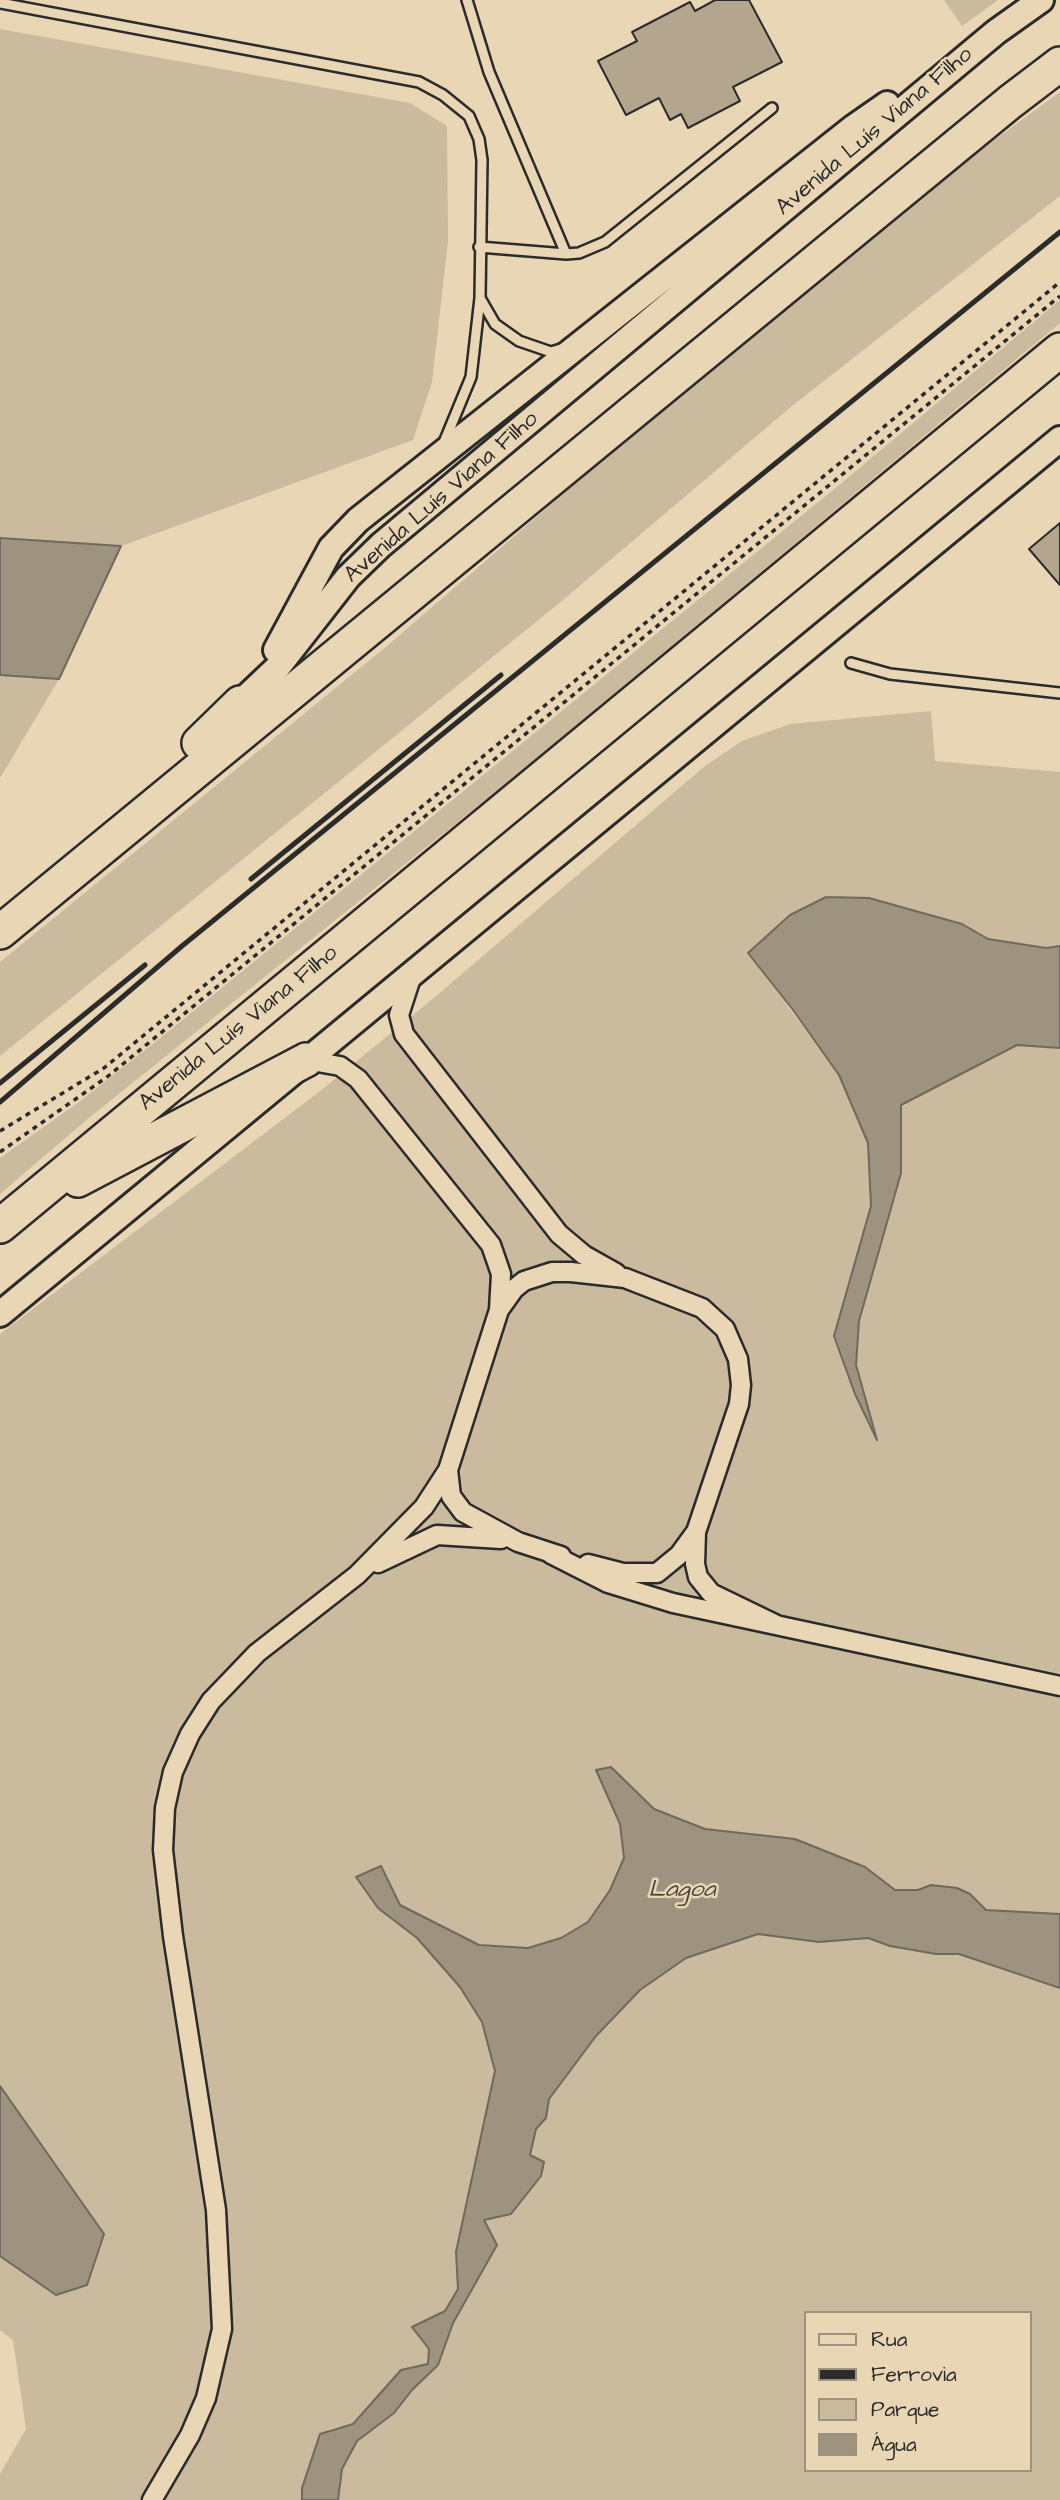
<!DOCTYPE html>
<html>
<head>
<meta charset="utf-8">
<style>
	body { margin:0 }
	#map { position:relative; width:1060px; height:2500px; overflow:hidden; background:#e9d6b4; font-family:"Architects Daughter",sans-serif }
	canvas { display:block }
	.legend { position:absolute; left:804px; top:2311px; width:228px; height:161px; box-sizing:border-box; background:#e9d6b4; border:2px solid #9d927d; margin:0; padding:9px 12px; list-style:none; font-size:21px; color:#2b2b2b }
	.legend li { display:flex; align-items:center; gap:14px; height:35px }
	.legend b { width:35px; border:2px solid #9d927d }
</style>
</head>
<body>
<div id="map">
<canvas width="1060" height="2500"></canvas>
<ul class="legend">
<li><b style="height:9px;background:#e9d6b4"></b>Rua</li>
<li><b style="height:9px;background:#2b2b2b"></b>Ferrovia</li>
<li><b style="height:19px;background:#caba9e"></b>Parque</li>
<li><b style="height:19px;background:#9e937e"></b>Água</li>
</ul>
</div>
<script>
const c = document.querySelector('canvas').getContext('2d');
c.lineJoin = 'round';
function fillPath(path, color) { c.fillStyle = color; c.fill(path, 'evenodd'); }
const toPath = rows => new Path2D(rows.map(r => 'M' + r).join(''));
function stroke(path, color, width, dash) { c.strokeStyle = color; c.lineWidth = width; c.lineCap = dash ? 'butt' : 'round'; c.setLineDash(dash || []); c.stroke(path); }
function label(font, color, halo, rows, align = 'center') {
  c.font = font + ' "Architects Daughter",sans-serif'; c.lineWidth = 5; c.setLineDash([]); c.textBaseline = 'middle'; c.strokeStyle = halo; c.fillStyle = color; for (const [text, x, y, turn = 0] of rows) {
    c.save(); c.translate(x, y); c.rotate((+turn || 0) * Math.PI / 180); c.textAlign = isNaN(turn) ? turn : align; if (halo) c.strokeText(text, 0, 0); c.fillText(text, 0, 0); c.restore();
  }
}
const green = toPath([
	[944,0,998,0,962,26],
	[0,29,410,103,447,126,448,241,432,382,413,440,121,546,0,538],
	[1060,92,1060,196,792,406,563,600,0,1056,0,962,387,646,672,400,927,189],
	[1060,300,1060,323,520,772,90,1117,0,1194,0,1158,79,1102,174,1027,844,481],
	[0,675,59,679,0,778],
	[931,711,935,761,1060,772,1060,946,1046,948,988,939,962,924,869,898,826,897,790,915,748,953,839,1075,868,1143,871,1206,834,1336,875,1434,856,1365,859,1321,901,1173,900,1105,1018,1045,1060,1048,1060,1914,986,1910,970,1894,932,1885,918,1890,895,1890,865,1867,749,1833,705,1829,654,1809,611,1767,596,1770,620,1824,624,1858,610,1890,588,1922,561,1938,528,1948,479,1945,400,1905,381,1866,357,1877,378,1907,417,1938,460,1987,482,2022,495,2071,456,2252,458,2289,429,2349,428,2365,401,2370,353,2424,329,2429,311,2463,302,2488,302,2500,0,2500,0,2474,26,2429,13,2340,0,2330,0,2256,56,2295,104,2234,0,2086,0,1334,319,1092,435,997,705,766,742,741,790,724],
	[758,1934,819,1942,868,1938,890,1946,936,1954,959,1954,1060,1988,1060,2500,338,2500,342,2469,357,2440,394,2413,412,2390,438,2365,453,2323,497,2246,484,2220,530,2155,536,2129,546,2118,549,2099,567,2073,596,2036,640,1990,686,1958],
	[806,2313,1030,2313,1030,2470,806,2470]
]);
const water = toPath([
	[0,538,121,546,59,679,0,675,0,538],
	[826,897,869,898,962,924,988,939,1046,948,1060,946,1060,1048,1017,1045,901,1105,901,1173,859,1321,856,1365,877,1440,855,1394,834,1336,871,1206,868,1143,839,1075,793,1010,748,953,790,915,826,897],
	[611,1767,654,1809,705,1829,795,1839,865,1867,895,1890,918,1890,931,1885,957,1888,970,1894,986,1910,1060,1914,1060,1988,959,1954,936,1954,890,1946,868,1938,819,1942,758,1934,686,1958,640,1990,596,2036,549,2099,546,2118,536,2129,530,2155,544,2162,541,2176,511,2214,484,2220,497,2245,453,2323,438,2365,412,2390,394,2413,357,2441,342,2469,338,2500,302,2500,302,2488,320,2434,353,2424,401,2370,428,2364,429,2349,412,2327,445,2311,458,2289,456,2252,495,2071,482,2022,460,1987,417,1938,378,1908,356,1877,381,1866,400,1905,479,1945,528,1948,561,1938,588,1922,610,1890,624,1858,620,1824,596,1770,611,1767],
	[0,2086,104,2234,87,2285,56,2295,0,2256,0,2086]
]);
const building = toPath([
	[715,0,749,0,782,62,733,87,740,101,688,128,681,114,670,120,659,98,626,115,598,61,637,41,632,32,690,2,695,11,715,0],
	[1060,523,1060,585,1029,549,1060,523]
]);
const path = toPath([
	[0,1131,104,1068,1060,282],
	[0,1152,107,1077,1060,296]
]);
const lane = toPath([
	[467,0,489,72,566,254],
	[0,3,419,82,443,95,469,116,479,139,482,160,480,298,471,377,445,440],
	[479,247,566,254,579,253,605,242,772,108],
	[480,298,495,324,519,341,551,352,561,349],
	[851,663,890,674,1060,693]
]);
const street = toPath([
	[412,975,399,1015,404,1034,559,1234,584,1255,616,1273],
	[306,1060,340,1066,358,1079,491,1245,501,1274,499,1310],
	[448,1470,451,1496,463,1512,518,1542,561,1556],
	[551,1554,608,1583,673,1603,1060,1686],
	[378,1563,437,1535,501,1539],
	[588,1564,623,1573,657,1573,679,1555,695,1533],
	[152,2500,190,2435,206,2398,222,2329,216,2210,173,1936,163,1850,165,1808,173,1772,190,1734,211,1701,257,1653,357,1575,424,1507,448,1470,499,1310,514,1289,524,1281,552,1272,571,1272,625,1278,702,1308,725,1329,738,1359,741,1385,739,1404,696,1532,695,1564,698,1577,711,1593,777,1625]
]);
const secondary = toPath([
	[276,650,331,548,358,520,854,127,887,104],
	[240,703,277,668,348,577,381,545,996,32,1041,0],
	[0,1314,1060,439]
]);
const highway = toPath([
	[199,743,240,703],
	[0,932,1010,102,1060,64],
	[78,1180,306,1060],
	[0,1226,1060,350]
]);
const rail = toPath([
	[251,879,501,675],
	[0,1083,145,965],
	[0,1102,182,946,1060,232]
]);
const streetNames = [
	["Avenida Luís Viana Filho",875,132,-40],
	["Avenida Luís Viana Filho",442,498,-41],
	["Avenida Luís Viana Filho",239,1029,-39]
];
const waterNames = [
	["Lagoa",682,1891]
];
fillPath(green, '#caba9e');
fillPath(water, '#9e937e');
stroke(water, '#70695d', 2);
fillPath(building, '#b4a68e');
stroke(building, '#2b2b2b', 2);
stroke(lane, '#2b2b2b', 14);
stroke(street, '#2b2b2b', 23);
stroke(secondary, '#2b2b2b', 30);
stroke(highway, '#2b2b2b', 38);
stroke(path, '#2b2b2b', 3.5, [5, 5]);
stroke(lane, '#e9d6b4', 9);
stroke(street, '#e9d6b4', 18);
stroke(secondary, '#e9d6b4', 24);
stroke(highway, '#e9d6b4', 33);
stroke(rail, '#2b2b2b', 5);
label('23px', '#2b2b2b', '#e9d6b4', streetNames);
label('italic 24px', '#484540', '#e9d6b4', waterNames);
</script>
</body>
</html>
